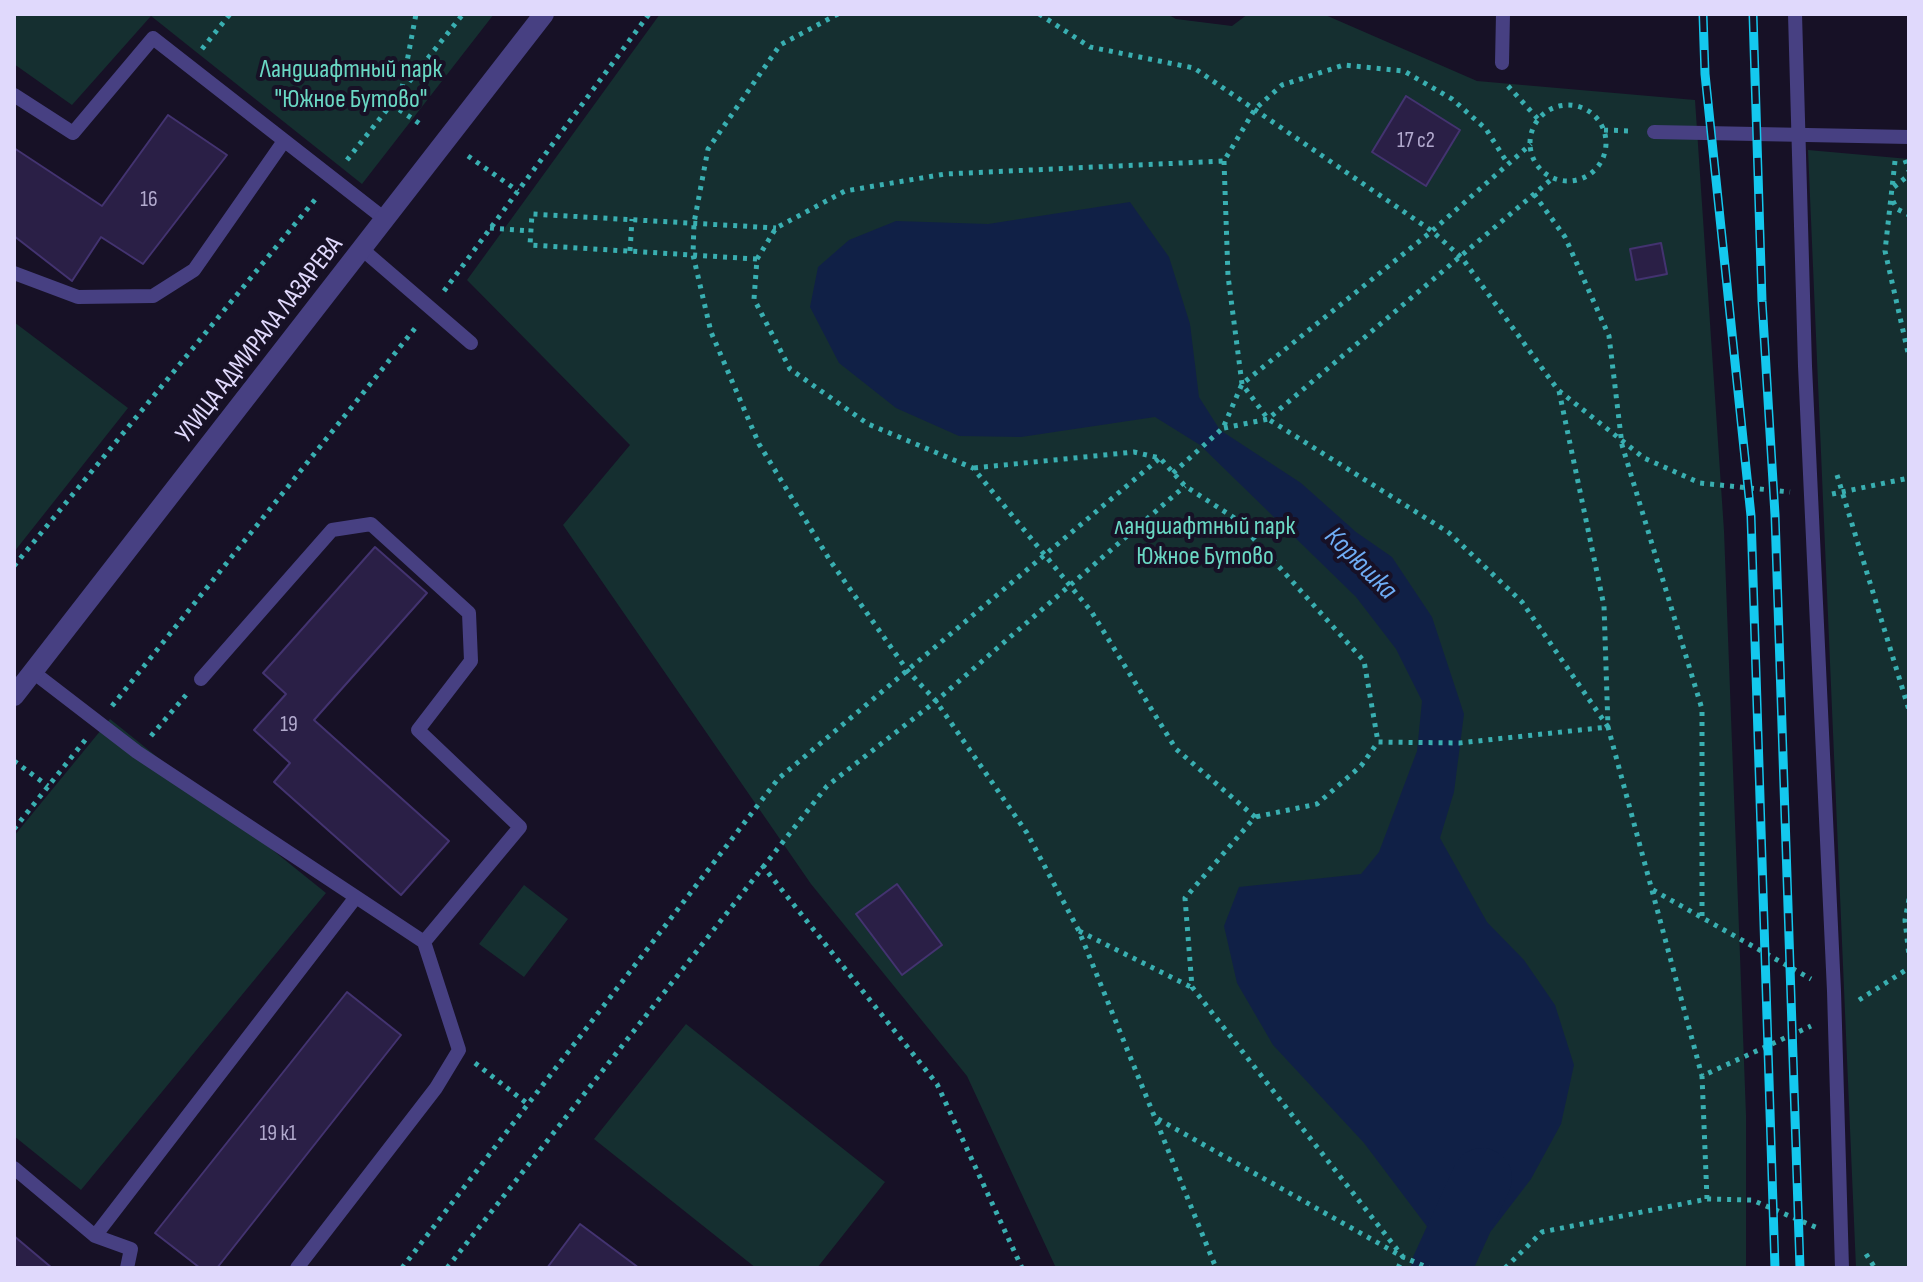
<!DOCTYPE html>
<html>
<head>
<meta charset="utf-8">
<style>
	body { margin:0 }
	#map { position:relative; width:1923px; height:1282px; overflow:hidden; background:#171126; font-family:"Sofia Sans Condensed",sans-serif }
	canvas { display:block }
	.frame { position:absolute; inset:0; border:16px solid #e0d9fc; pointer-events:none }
</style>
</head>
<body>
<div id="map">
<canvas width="1923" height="1282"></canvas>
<div class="frame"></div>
</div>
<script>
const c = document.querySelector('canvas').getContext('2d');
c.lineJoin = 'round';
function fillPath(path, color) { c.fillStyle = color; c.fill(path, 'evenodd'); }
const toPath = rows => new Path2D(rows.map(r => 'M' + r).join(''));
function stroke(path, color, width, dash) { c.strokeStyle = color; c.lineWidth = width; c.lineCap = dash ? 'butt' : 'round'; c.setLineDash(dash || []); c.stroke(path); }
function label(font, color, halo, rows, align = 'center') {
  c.font = font + ' "Sofia Sans Condensed",sans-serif'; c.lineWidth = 8; c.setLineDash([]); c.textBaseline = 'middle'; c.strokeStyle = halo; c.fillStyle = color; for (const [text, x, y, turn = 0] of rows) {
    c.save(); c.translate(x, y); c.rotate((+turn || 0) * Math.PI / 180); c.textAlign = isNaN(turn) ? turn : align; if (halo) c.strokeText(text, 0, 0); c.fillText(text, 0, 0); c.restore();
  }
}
const green = toPath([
	[14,14,494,14,362,184,151,16,72,105,14,64],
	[660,14,1167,14,1176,19,1232,26,1248,14,1323,14,1477,81,1695,100,1724,531,1746,1115,1746,1268,1056,1268,967,1076,811,884,563,525,630,445,467,280],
	[1808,150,1909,159,1909,1268,1856,1268],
	[14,322,128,408,14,552],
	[110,719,326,893,81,1190,14,1136,14,836],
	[524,885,568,919,524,977,479,944],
	[686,1024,885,1182,817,1268,756,1268,594,1139]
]);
const water = toPath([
	[1130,202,1169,257,1190,324,1199,397,1220,430,1301,483,1356,532,1392,557,1432,617,1464,714,1454,792,1440,838,1487,922,1524,960,1555,1005,1574,1065,1561,1124,1531,1179,1492,1230,1447,1253,1364,1143,1273,1045,1237,983,1224,926,1239,887,1361,874,1379,852,1417,751,1422,701,1396,649,1356,597,1200,445,1155,417,1021,437,959,436,896,408,839,363,810,307,818,267,849,240,896,221,988,224]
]);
const river = toPath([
	[1441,1268,1482,1178]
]);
const building = toPath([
	[1406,96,1460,130,1426,186,1372,152,1406,96],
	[168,115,227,155,143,264,101,237,72,281,14,236,14,148,102,206,168,115],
	[1661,243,1667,274,1636,280,1630,249,1661,243],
	[375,547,427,593,314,720,449,841,401,895,274,782,290,763,254,730,286,694,263,673,375,547],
	[897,884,942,945,902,975,856,914,897,884],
	[347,992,401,1035,217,1268,200,1268,155,1233,347,992],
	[580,1224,639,1268,547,1268,580,1224],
	[14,1236,52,1268,14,1268,14,1236]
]);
const path = toPath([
	[838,14,780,45,708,149,694,223,693,255,711,332,759,444,831,562,907,670,936,701,1027,833,1079,931,1216,1268],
	[1039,14,1090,47,1194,68,1432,231,1462,258,1558,390,1644,458,1700,483,1790,492],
	[202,49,230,14],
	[1508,86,1538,119],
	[402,88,416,14],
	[391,104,423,126],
	'1530 143a38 38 0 1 1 76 0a38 38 0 1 1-76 0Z',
	[1604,130,1631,131],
	[468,156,518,191],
	[347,160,463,14],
	[1905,160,1909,171],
	[1224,161,1228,276,1242,384,1268,419,1448,532,1522,602,1608,727,1459,743,1378,742,1361,766,1317,804,1255,817],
	[1895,161,1885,251,1909,357],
	[1894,187,1909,175],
	[1534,194,1565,237,1609,336,1622,445,1702,709,1702,919],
	[1893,201,1897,209,1909,215],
	[490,228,530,231],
	[630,251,632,219],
	[757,259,530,245,532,214,776,228],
	[444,291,649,14],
	[1559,391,1604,606,1608,727,1702,1076],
	[1224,428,1268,419,1553,178],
	[974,468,1134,452,1160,458,1185,486,1236,519,1364,661,1378,742],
	[1173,473,1223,428,1242,384,1432,231,1531,144],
	[1837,475,1909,710],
	[1832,494,1909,478],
	[14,566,318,196],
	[112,706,416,327],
	[151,736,186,695],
	[14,761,48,786],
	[14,829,86,739],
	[762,865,937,1084,1022,1268],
	[1653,890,1811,979],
	[1909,899,1905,920,1909,956],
	[1079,931,1191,987],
	[1859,1000,1909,968],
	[475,1063,529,1105],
	[1158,1119,1403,1257,1192,987,1185,898,1255,817,1176,749,1091,611,973,468,868,424,790,369,754,299,757,259,776,228,845,191,945,174,1224,161,1255,109,1282,85,1344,65,1404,71,1452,99,1486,129,1508,164],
	[1707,1199,1702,1076,1811,1026],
	[1866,1254,1875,1268],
	[402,1268,778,779,1160,458],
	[447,1268,827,786,936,701,1185,486],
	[1398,1268,1403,1257,1429,1268],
	[1505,1268,1542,1232,1707,1199,1752,1200,1820,1229]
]);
const service = toPath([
	[1795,14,1805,366,1834,991,1842,1268],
	[1502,63,1503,14],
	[14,95,73,133,153,38,386,220],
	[1654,132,1909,137],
	[363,250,471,343],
	[14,273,78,297,153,296,194,270,284,141],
	[33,672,137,752,424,942,459,1050,436,1088,297,1268],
	[201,679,332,530,371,524,469,613,471,661,418,730,520,827,424,942],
	[14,1168,95,1236,131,1249,127,1268],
	[95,1236,356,897]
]);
const tertiary = toPath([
	[14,696,544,14]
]);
const rail = toPath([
	[1703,14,1705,74,1751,516,1775,1268],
	[1753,14,1762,301,1775,515,1800,1268]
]);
const numberNames = [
	["17 с2",1416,141],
	["16",149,200],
	["19",289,725],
	["19 к1",278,1134]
];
const parkNames = [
	["Ландшафтный парк",351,70],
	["\"Южное Бутово\"",351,100],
	["ландшафтный парк",1205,527],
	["Южное Бутово",1205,557]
];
const streetNames = [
	["УЛИЦА АДМИРАЛА ЛАЗАРЕВА",260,340,-52]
];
const waterNames = [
	["Корюшка",1360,564,45]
];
fillPath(green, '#152f30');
fillPath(water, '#102046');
stroke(river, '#102046', 60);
fillPath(building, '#2a1f46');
stroke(building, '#433370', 2);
stroke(path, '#39afb1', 5, [4, 6]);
stroke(service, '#474082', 14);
stroke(tertiary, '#474082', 20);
stroke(rail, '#14c8ee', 9);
stroke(rail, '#171126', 6, [18]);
label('22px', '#b2aace', null, numberNames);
label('26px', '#6ad8c4', '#171126', parkNames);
label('26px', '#e0d9fc', '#171126', streetNames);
label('italic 28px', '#6fadf5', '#171126', waterNames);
</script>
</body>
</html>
